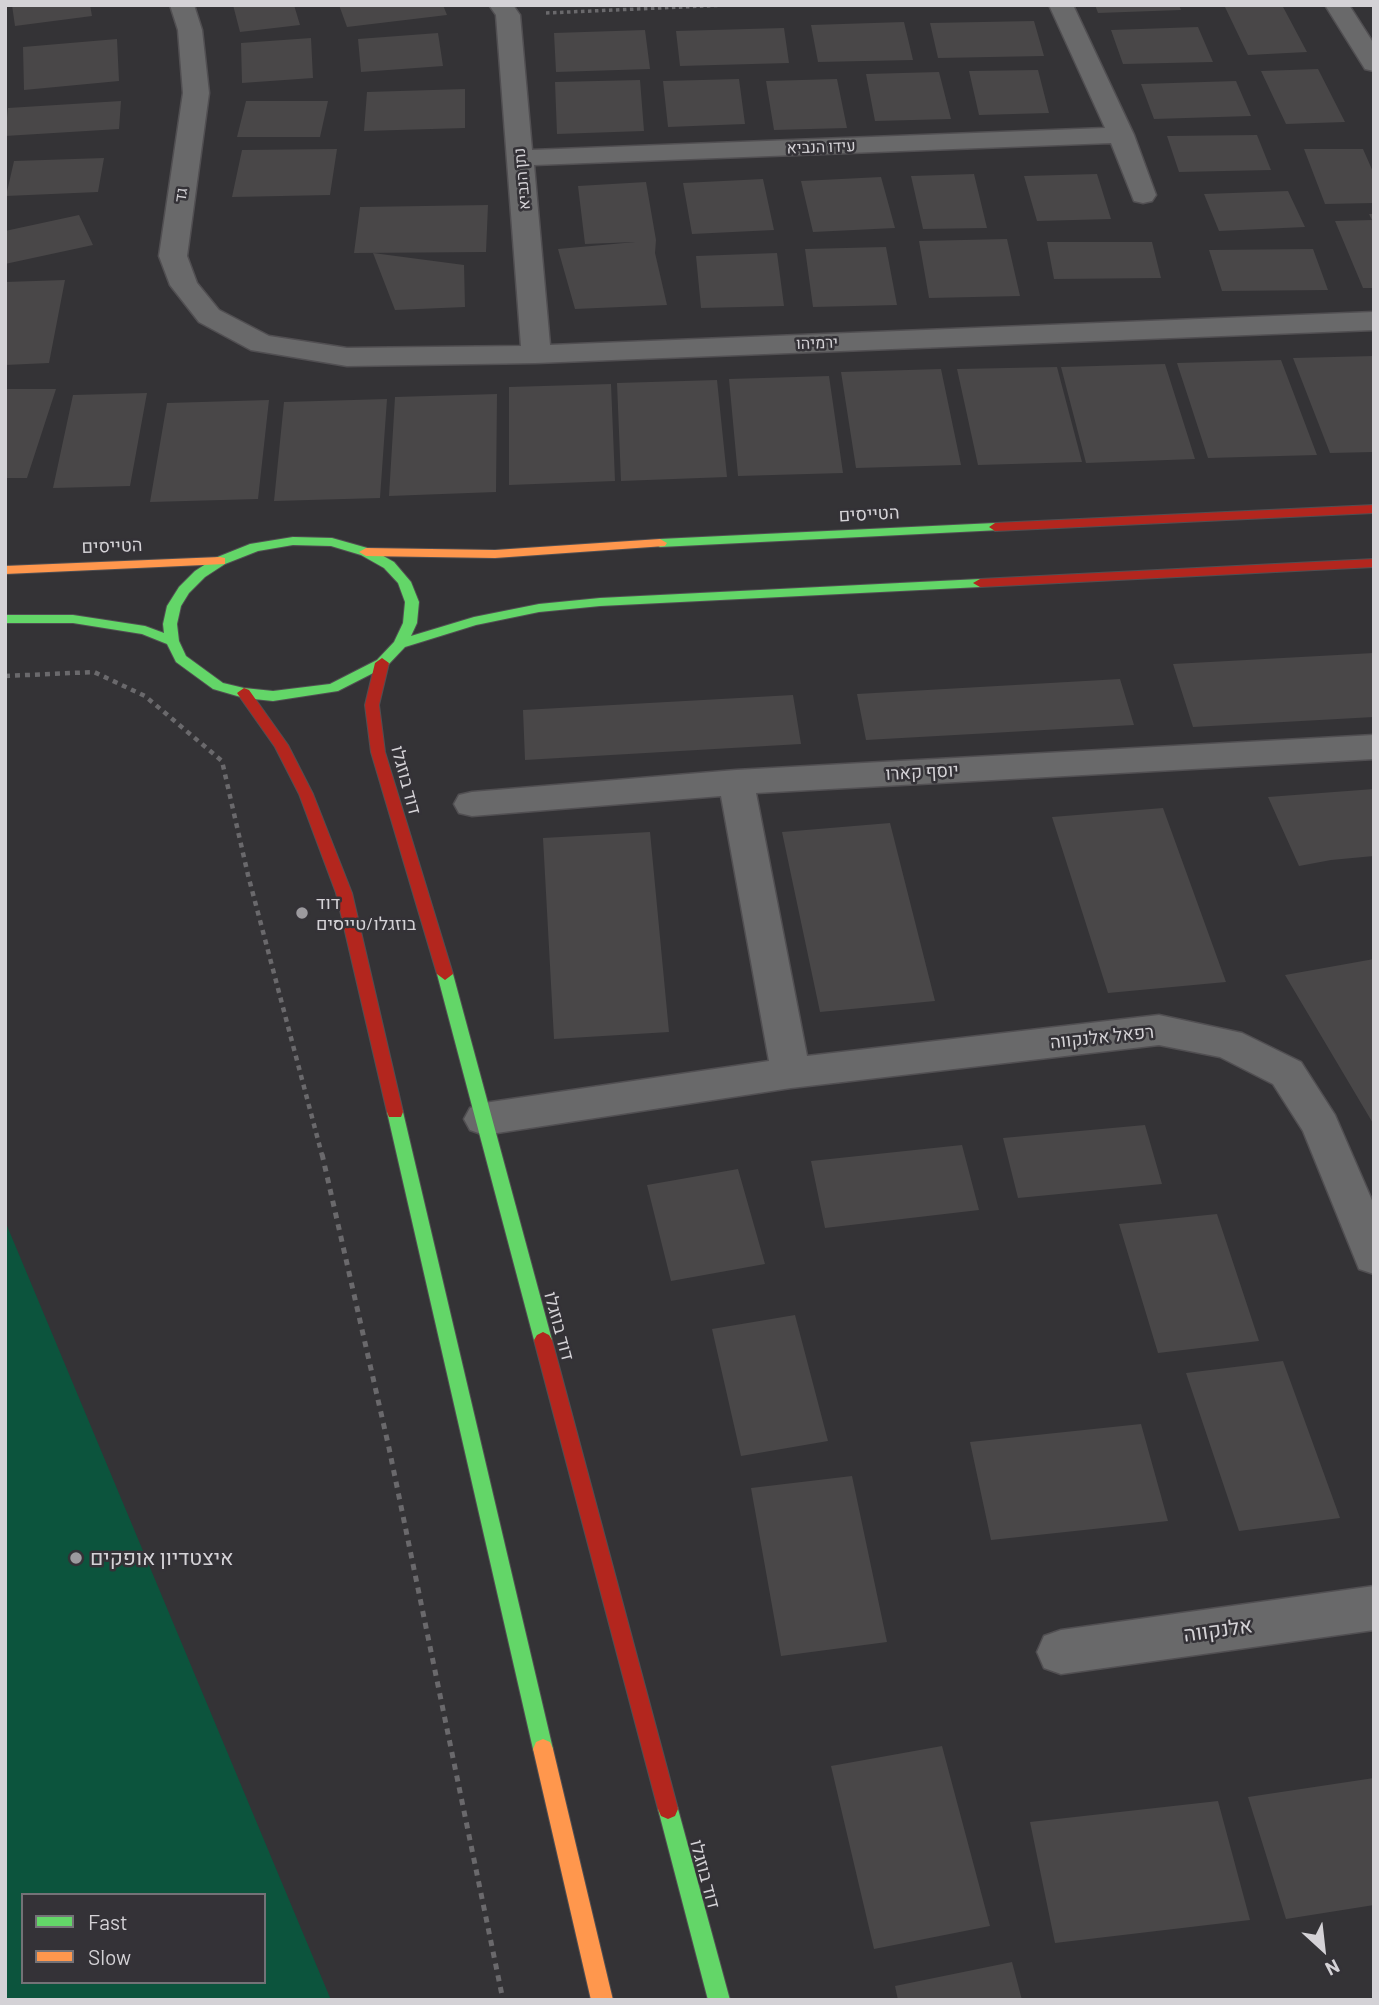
<!DOCTYPE html>
<html>
<head>
<meta charset="utf-8">
<style>
	body { margin:0 }
	#map { position:relative; width:1379px; height:2005px; overflow:hidden; background:#343336; font-family:Barlow,sans-serif }
	canvas { display:block }
	.frame { position:absolute; inset:0; border:7px solid #d4d2d6; pointer-events:none }
	.legend { position:absolute; left:21px; top:1893px; width:245px; height:91px; box-sizing:border-box; background:#343237; border:2px solid #747277; margin:0; padding:9px 12px; list-style:none; font-size:21px; color:#d4d2d6 }
	.legend li { display:flex; align-items:center; gap:14px; height:35px }
	.legend b { width:35px; border:2px solid #747277 }
	.north { position:absolute; left:1288px; top:1914px; width:70px; height:70px; -webkit-text-stroke:5px #343237; paint-order:stroke; rotate:153deg; font-size:19px; font-weight:700; line-height:28px; text-align:center; color:#d4d2d6 }
	.north::after { content:''; display:block; margin:auto; width:24px; height:32px; background:#d4d2d6; clip-path:polygon(50% 0,100% 100%,50% 72%,0 100%) }
</style>
</head>
<body>
<div id="map">
<canvas width="1379" height="2005"></canvas>
<div class="frame"></div>
<ul class="legend">
<li><b style="height:9px;background:#63d668"></b>Fast</li>
<li><b style="height:9px;background:#ff974d"></b>Slow</li>
</ul>
<div class="north">N</div>
</div>
<script>
const c = document.querySelector('canvas').getContext('2d');
c.lineJoin = 'round';
function fillPath(path, color) { c.fillStyle = color; c.fill(path, 'evenodd'); }
const toPath = rows => new Path2D(rows.map(r => 'M' + r).join(''));
function stroke(path, color, width, dash) { c.strokeStyle = color; c.lineWidth = width; c.lineCap = dash ? 'butt' : 'round'; c.setLineDash(dash || []); c.stroke(path); }
function label(font, color, halo, rows, align = 'center') {
  c.font = font + ' Barlow,Heebo,sans-serif'; c.lineWidth = 5; c.setLineDash([]); c.textBaseline = 'middle'; c.strokeStyle = halo; c.fillStyle = color; for (const [text, x, y, turn = 0] of rows) {
    c.save(); c.translate(x, y); c.rotate((+turn || 0) * Math.PI / 180); c.textAlign = isNaN(turn) ? turn : align; if (halo) c.strokeText(text, 0, 0); c.fillText(text, 0, 0); c.restore();
  }
}
const green = toPath([
	[5,1221,331,2000,5,2000],
	[23,1895,264,1895,264,1982,23,1982]
]);
const building = toPath([
	[12,5,90,5,92,16,15,26],
	[233,5,294,5,300,25,240,32],
	[339,5,443,5,447,15,347,27],
	[1095,5,1179,5,1181,10,1098,13],
	[1224,5,1282,5,1307,52,1248,55],
	[1034,21,1044,56,938,58,930,23],
	[904,22,913,60,818,62,811,25],
	[1198,27,1213,62,1123,64,1111,30],
	[784,28,789,63,680,66,676,31],
	[645,30,650,69,556,72,554,33],
	[438,33,443,66,361,72,358,39],
	[311,38,313,78,242,83,241,43],
	[117,39,119,81,24,90,23,47],
	[1318,69,1345,122,1286,124,1261,71],
	[1038,70,1049,113,979,115,969,71],
	[939,72,951,119,875,121,866,74],
	[739,79,745,124,668,127,663,81],
	[837,79,847,128,774,130,766,81],
	[640,80,644,131,557,134,555,82],
	[1236,81,1251,116,1154,119,1141,84],
	[465,89,465,128,364,131,367,92],
	[121,101,119,129,5,136,8,108],
	[246,101,328,101,320,137,237,137],
	[1257,135,1271,170,1179,172,1167,136],
	[337,149,330,195,232,197,242,150],
	[1304,149,1363,149,1374,174,1374,203,1325,204],
	[104,158,98,192,6,196,14,161],
	[974,174,987,228,923,229,911,176],
	[1097,174,1111,219,1037,221,1024,176],
	[881,177,895,228,813,232,801,181],
	[763,179,774,230,692,234,683,183],
	[646,182,656,240,655,253,667,305,575,309,558,249,635,242,585,244,578,186],
	[1288,191,1305,227,1219,231,1204,194],
	[488,205,486,252,354,253,360,207],
	[1369,214,1374,214,1374,288,1363,288,1335,221,1372,220],
	[79,215,93,245,5,264,5,231],
	[1007,239,1020,296,929,298,919,241],
	[1047,242,1152,242,1161,278,1054,279],
	[886,247,897,305,813,307,805,249],
	[1313,249,1328,290,1222,291,1209,250],
	[373,253,464,265,465,307,395,310],
	[777,253,784,306,701,308,696,256],
	[65,280,49,363,5,365,5,282],
	[1374,356,1374,452,1330,453,1293,358],
	[1281,360,1317,455,1208,458,1177,363],
	[1165,364,1195,459,1086,463,1061,367],
	[1057,367,1082,462,978,465,957,369],
	[941,369,961,465,856,468,841,372],
	[829,376,843,473,738,476,729,379],
	[717,380,727,477,621,481,617,383],
	[611,384,615,481,509,485,509,387],
	[5,389,56,389,27,478,5,478],
	[147,393,130,486,53,488,73,395],
	[497,394,496,492,389,496,395,397],
	[387,399,380,498,274,501,284,402],
	[269,400,258,499,150,502,167,403],
	[1374,653,1374,717,1193,727,1173,664],
	[1120,679,1134,725,866,740,857,694],
	[793,695,801,744,525,760,523,710],
	[1374,789,1374,856,1331,860,1299,866,1268,797],
	[1163,808,1226,982,1108,993,1052,817],
	[890,823,935,1001,820,1012,782,832],
	[650,832,669,1032,554,1039,543,838],
	[1374,959,1374,1125,1285,975],
	[1145,1125,1162,1184,1018,1198,1003,1138],
	[962,1145,979,1210,825,1228,811,1161],
	[738,1169,765,1264,671,1281,647,1185],
	[1217,1214,1259,1341,1158,1353,1119,1224],
	[795,1315,828,1441,741,1456,712,1329],
	[1283,1361,1340,1518,1239,1531,1186,1373],
	[1141,1424,1168,1521,991,1540,970,1442],
	[852,1476,887,1642,781,1656,751,1488],
	[942,1746,990,1926,874,1949,831,1766],
	[1374,1778,1374,1905,1286,1919,1248,1797],
	[1218,1801,1250,1920,1055,1943,1030,1822],
	[1012,1962,1022,2000,898,2000,895,1986]
]);
const pathFar2 = toPath([
	[546,13,727,5]
]);
const pathFar1 = toPath([
	[5,676,94,672,145,696,222,761,248,875,322,1155]
]);
const path = toPath([
	[322,1154,389,1448,503,2000]
]);
const street = toPath([
	[170,5,194,5,202,30,209,93,187,256,197,283,219,310,269,336,347,348,521,346,496,15,489,5,513,5,520,15,532,150,1105,128,1049,5,1073,5,1134,135,1156,195,1152,201,1143,203,1134,201,1111,143,534,165,550,345,1374,312,1374,330,536,363,347,366,251,350,199,322,170,285,159,256,183,93,178,30,170,5],
	[1325,5,1349,5,1374,44,1374,71,1365,69,1325,5],
	[1374,735,1374,759,756,793,807,1056,1159,1015,1242,1033,1301,1062,1335,1115,1374,1205,1374,1274,1359,1269,1303,1131,1273,1084,1220,1057,1159,1045,791,1088,484,1135,470,1130,464,1119,470,1108,484,1103,769,1061,721,796,472,816,459,813,454,804,459,795,472,792,736,770,1374,735],
	[1374,1586,1374,1630,1061,1674,1044,1668,1037,1652,1044,1636,1061,1630,1374,1586]
]);
const fast = toPath([
	[995,523,1001,527,1000,530,660,547,653,543,660,539,995,523],
	[293,537,332,538,371,549,394,562,411,582,419,602,417,623,411,636,474,617,539,604,600,598,980,579,987,583,980,587,600,606,539,612,476,625,405,647,387,666,338,691,273,701,244,698,213,689,176,662,167,644,142,634,73,623,5,623,5,615,73,615,145,626,164,633,163,624,167,606,179,587,195,571,215,558,250,544,293,537],
	[293,545,331,546,361,555,384,568,398,583,405,602,403,623,394,642,377,660,330,684,273,691,244,688,223,683,186,656,179,641,177,624,181,606,189,593,205,577,225,564,258,551,293,545],
	[445,968,453,974,552,1340,549,1345,543,1348,537,1345,534,1340,437,974,445,968],
	[395,1106,401,1107,403,1112,553,1749,550,1756,543,1759,536,1756,533,1749,387,1112,389,1107,395,1106],
	[668,1799,675,1802,678,1809,730,2000,708,2000,658,1809,661,1802,668,1799]
]);
const slow = toPath([
	[660,539,667,543,665,546,495,558,366,556,359,552,366,548,495,550,660,539],
	[220,557,225,558,225,564,5,574,5,566,220,557],
	[543,1739,550,1742,553,1749,613,2000,591,2000,533,1749,536,1742,543,1739]
]);
const jam = toPath([
	[1374,505,1374,513,995,531,989,527,995,523,1374,505],
	[1374,559,1374,567,980,587,973,583,980,579,1374,559],
	[382,658,389,663,379,705,385,752,453,974,445,980,437,974,371,752,365,705,375,663,382,658],
	[244,688,249,690,288,745,313,794,352,893,403,1112,401,1117,389,1117,387,1112,336,893,299,794,275,747,237,693,244,688],
	[543,1332,549,1335,552,1340,678,1809,675,1816,668,1819,661,1816,658,1809,534,1340,537,1335,543,1332]
]);
const markers = [
	[302,913,7,"#9c9a9e"],
	[76,1558,7,"#9c9a9e"]
];
const farStreetnames = [
	["עידו הנביא",821,147,-2],
	["נתן הנביא",522,179,-95],
	["גד",181,195,-82],
	["ירמיהו",817,343,-2]
];
const streetNames = [
	["הטייסים",869,514,-3],
	["הטייסים",112,546,-2],
	["יוסף קארו",922,772,-3],
	["דוד בוזגלו",406,780,75],
	["רפאל אלנקווה",1102,1037,-6],
	["דוד בוזגלו",559,1326,75],
	["דוד בוזגלו",705,1874,75]
];
const poiNames = [
	["דוד",316,903],
	["בוזגלו/טייסים",316,924]
];
const nearPoinames = [
	["איצטדיון אופקים",90,1558]
];
const nearStreetnames = [
	["אלנקווה",1218,1630,-8]
];
fillPath(green, '#0c543d');
fillPath(building, '#494748');
stroke(street, '#514f52', 3);
stroke(fast, '#514f52', 2);
stroke(slow, '#514f52', 2);
stroke(jam, '#514f52', 2);
stroke(pathFar2, '#6a696c', 3.5, [3.5, 3.5]);
stroke(pathFar1, '#6a696c', 4.5, [5, 5]);
stroke(path, '#6a696c', 5, [6, 6]);
fillPath(street, '#69696a');
fillPath(fast, '#63d668');
fillPath(slow, '#ff974d');
fillPath(jam, '#b3261e');
for (const [x, y, r, color] of markers) { const dot = new Path2D(); dot.arc(x, y, r, 0, 2 * Math.PI); c.fillStyle = color; c.fill(dot); stroke(dot, '#343237', 2.5); }
label('16px', '#d4d2d6', '#343237', farStreetnames);
label('18px', '#d4d2d6', '#343237', streetNames);
label('18px', '#d4d2d6', '#343237', poiNames, 'left');
label('21px', '#d4d2d6', '#343237', nearPoinames, 'left');
label('21px', '#d4d2d6', '#343237', nearStreetnames);
</script>
</body>
</html>
